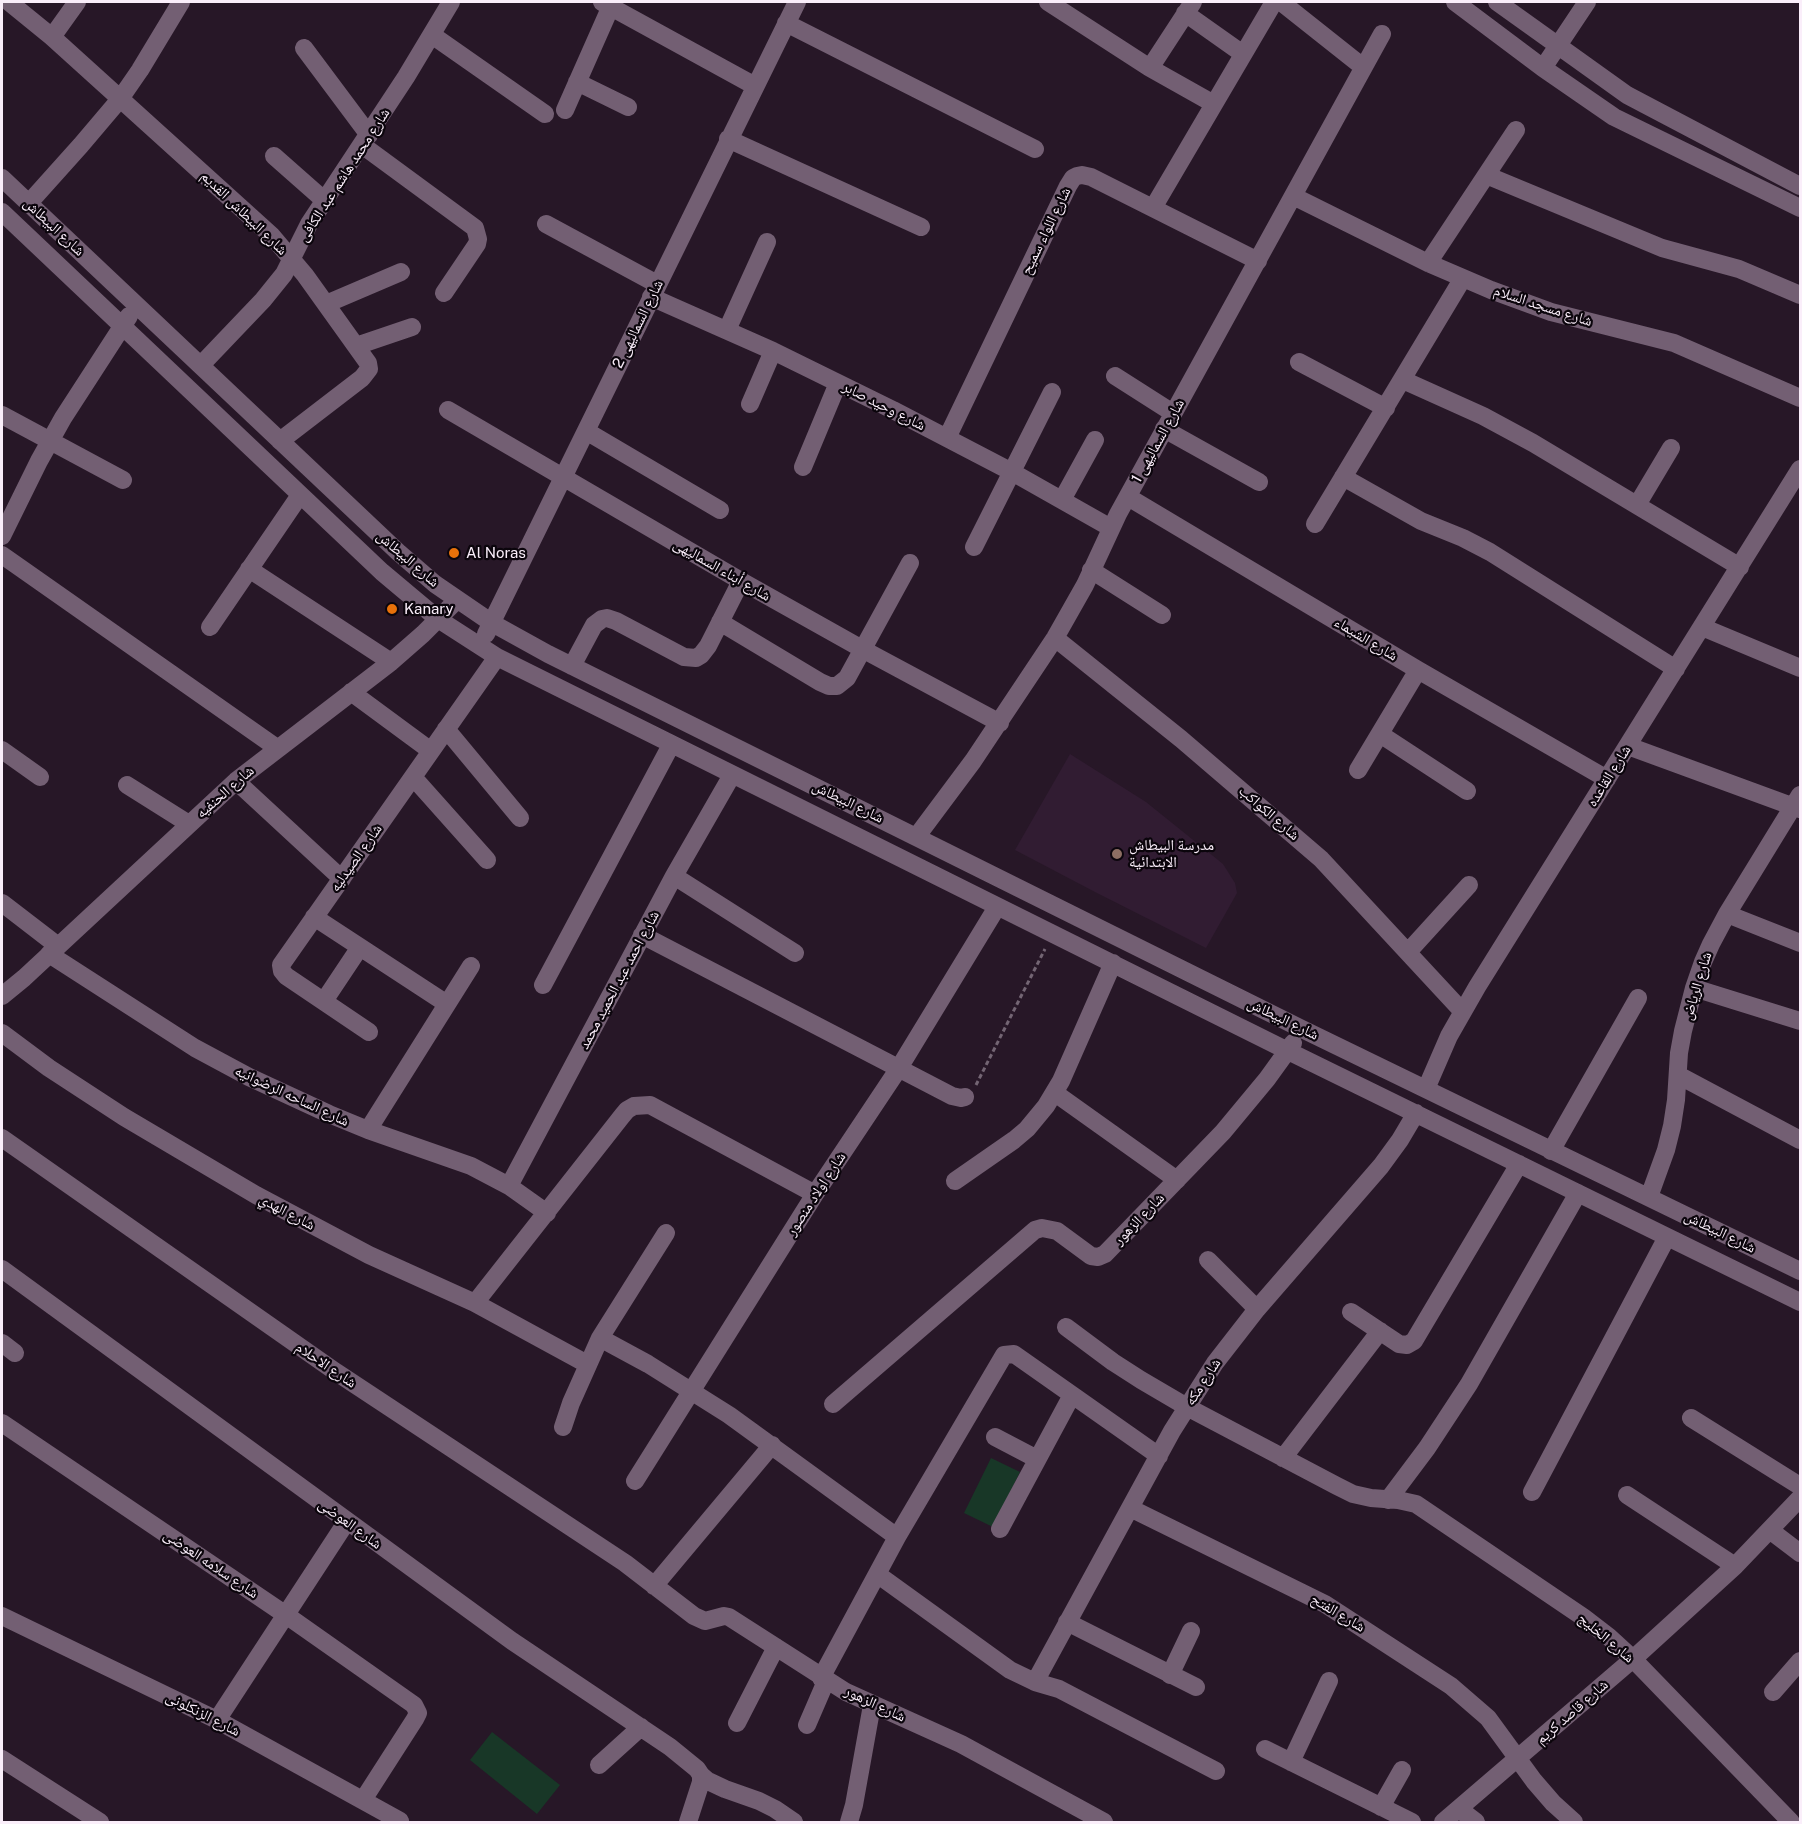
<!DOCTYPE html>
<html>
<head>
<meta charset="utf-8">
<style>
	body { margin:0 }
	#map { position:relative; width:1802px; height:1824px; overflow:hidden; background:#271727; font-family:"Public Sans",sans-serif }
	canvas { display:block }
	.frame { position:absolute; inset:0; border:3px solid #faeefa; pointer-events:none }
</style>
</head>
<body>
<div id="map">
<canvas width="1802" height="1824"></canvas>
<div class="frame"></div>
</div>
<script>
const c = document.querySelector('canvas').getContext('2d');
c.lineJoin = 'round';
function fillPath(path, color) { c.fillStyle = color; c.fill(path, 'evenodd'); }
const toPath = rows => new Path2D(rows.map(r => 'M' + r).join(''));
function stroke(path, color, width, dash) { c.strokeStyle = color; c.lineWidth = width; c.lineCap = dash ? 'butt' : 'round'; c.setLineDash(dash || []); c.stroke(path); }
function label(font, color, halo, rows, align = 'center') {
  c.font = font + ' "Public Sans","Noto Naskh Arabic",sans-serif'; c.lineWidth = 4.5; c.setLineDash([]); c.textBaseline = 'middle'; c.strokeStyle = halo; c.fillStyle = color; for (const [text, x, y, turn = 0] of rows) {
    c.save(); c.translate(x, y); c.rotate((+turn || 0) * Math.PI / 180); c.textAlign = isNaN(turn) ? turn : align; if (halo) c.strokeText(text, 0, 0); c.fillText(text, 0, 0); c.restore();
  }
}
const built = toPath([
	[1070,754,1146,802,1223,864,1235,883,1237,893,1206,948,1095,892,1015,850]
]);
const green = toPath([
	[991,1458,1020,1472,993,1527,964,1513],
	[492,1732,560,1785,537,1814,470,1760]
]);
const path = toPath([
	[976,1085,1045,949]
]);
const minor = toPath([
	[9,2,52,37,272,236,305,275,368,363,369,369,362,378,280,441],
	[602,2,755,86],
	[1048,2,1150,68,1214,104],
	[1281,2,1363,67],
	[1455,2,1543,68,1614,117,1800,208],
	[1497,2,1627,95,1800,186],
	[1185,13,1243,54],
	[786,23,1035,149],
	[432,35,545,114],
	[52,37,77,2],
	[304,48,369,135],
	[1150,68,1193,2],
	[1543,68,1587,2],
	[577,82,628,107],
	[565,110,611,6],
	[728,139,921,227],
	[362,145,475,228,478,239,477,244,444,293],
	[274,156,325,201],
	[1486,175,1662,248,1739,269,1800,295],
	[2,178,398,552,435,584,492,623,548,654,1302,1029,1800,1271],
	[1293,196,1428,263,1491,290,1551,312,1674,343,1800,398],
	[29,203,81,145,120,99,140,70,181,2],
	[1153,208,1274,2],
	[2,212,382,572,438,619,497,657,1288,1051,1800,1302],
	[546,224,657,284],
	[1428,263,1516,130],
	[651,297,773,351,893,410,1012,472,1111,528],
	[326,304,401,272],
	[727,330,767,242],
	[356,346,412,327],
	[1299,362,1386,408],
	[201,365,263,300,284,274,309,224,406,77,451,2],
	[1115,376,1173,413],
	[1403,380,1483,416,1533,443,1740,567],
	[750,404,773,351],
	[448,410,741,581,864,650,1000,723],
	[2,415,123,480],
	[1164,429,1259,482],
	[586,431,720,510],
	[947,438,1068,186,1073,178,1077,176,1082,175,1091,177,1258,261],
	[803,467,838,383],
	[1343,477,1421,521,1463,538,1490,552,1676,669],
	[1128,497,1418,670,1607,779],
	[1062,500,1095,440],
	[1637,505,1671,448],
	[1315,524,1463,278],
	[2,536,39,461,63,418,129,316],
	[974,547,1052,392],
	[2,555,277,748],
	[249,569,391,662],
	[1091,570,1162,615],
	[720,622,820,682,829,686,837,686,847,678,910,563],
	[210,627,300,495],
	[1702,627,1800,668],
	[486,634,797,2],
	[1055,638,1181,739,1321,859,1462,1011],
	[572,666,594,625,602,619,607,618,616,621,684,657,696,658,701,655,708,646,741,581],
	[351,692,431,751],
	[446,729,520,818],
	[1380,734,1467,791],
	[1628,746,1800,809],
	[2,750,40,777],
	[1358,770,1418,670],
	[413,777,487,860],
	[236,781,342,879],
	[127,785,189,824],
	[917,836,973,761,1055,638,1085,585,1118,514,1382,34],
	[674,876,795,953],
	[2,903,58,946],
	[1727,914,1800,943],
	[314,917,447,1004],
	[642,935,952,1096,961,1098,965,1097],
	[1408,952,1469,885],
	[49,954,195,1048,249,1077,329,1114,368,1130,471,1166,509,1186,547,1213],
	[543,985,671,745],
	[1694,988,1800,1021],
	[2,996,24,978,236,781,391,662,423,634,457,600],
	[324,1001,360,947],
	[369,1032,286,976,282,971,281,965,497,657],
	[2,1033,49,1068,124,1117,256,1195,369,1255,475,1303,587,1364],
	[1678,1075,1800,1140],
	[1426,1089,1449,1036,1477,987,1800,469],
	[1055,1093,1177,1180],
	[368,1130,471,966],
	[2,1138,336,1372,625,1563,694,1616,705,1621,724,1616,729,1617,846,1692,961,1744,1104,1822],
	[1551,1151,1638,998],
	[955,1181,1014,1140,1027,1129,1046,1106,1061,1081,1113,963],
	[509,1186,674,876,732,775],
	[1649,1197,1666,1150,1672,1126,1676,1100,1679,1053,1683,1031,1694,988,1703,962,1711,944,1727,914,1800,795],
	[1208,1260,1257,1309],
	[2,1269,512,1641,670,1747,697,1769,701,1775,708,1781,725,1789,759,1801,775,1809,794,1822],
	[475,1303,622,1116,627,1110,634,1106,650,1105,815,1194],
	[1351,1312,1399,1344,1407,1345,1414,1341,1519,1164],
	[1066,1327,1113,1362,1141,1380,1187,1407,1337,1486,1353,1494,1371,1498,1398,1500,1416,1504,1583,1617,1609,1637,1633,1659,1791,1822],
	[600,1338,648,1364,729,1415,897,1537],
	[2,1343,15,1353],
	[833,1404,1035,1230,1042,1228,1057,1231,1091,1256,1098,1257,1105,1254,1223,1132,1267,1079,1293,1043],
	[1691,1418,1800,1486],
	[2,1423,286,1615,414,1705,418,1713,415,1719,363,1800],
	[563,1427,571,1403,600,1338,666,1233],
	[995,1437,1037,1459],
	[1283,1458,1380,1331],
	[635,1481,815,1194,899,1068,997,907],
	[1532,1492,1667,1237],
	[1627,1495,1735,1566],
	[1388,1500,1427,1448,1469,1384,1578,1193],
	[1130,1508,1325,1604,1451,1686,1488,1718,1534,1781,1553,1803,1574,1822],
	[1000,1529,1072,1395],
	[1771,1531,1800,1553],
	[877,1574,1010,1670,1035,1682,1059,1689,1216,1771],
	[654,1586,772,1445],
	[2,1616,217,1720,400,1821],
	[1067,1622,1196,1687],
	[1170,1675,1191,1631],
	[821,1678,897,1537,1004,1355,1014,1354,1159,1456],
	[1035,1682,1172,1431,1215,1363,1257,1309,1381,1166,1400,1140,1416,1113],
	[1773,1692,1800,1661],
	[217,1720,347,1521],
	[737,1723,776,1647],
	[807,1725,826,1681],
	[1265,1749,1412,1822],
	[2,1759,100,1822],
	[1291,1762,1329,1681],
	[599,1765,641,1727],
	[1381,1807,1402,1770],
	[1459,1809,1476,1822],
	[688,1822,701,1782,701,1775],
	[849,1822,854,1805,872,1705],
	[1443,1822,1633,1659,1735,1566,1800,1498]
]);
const markers = [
	[454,553,6,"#e8710a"],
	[392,609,6,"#e8710a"],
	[1117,854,6,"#8d6e63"]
];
const streetNames = [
	["شارع محمد هاشم عبد الكافى",344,175,-57],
	["شارع البيطاش القديم",244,213,44],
	["شارع البيطاش",54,227,43],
	["شارع اللواء سميح",1046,231,-64],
	["شارع مسجد السلام",1543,306,18],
	["شارع السماليهى 2",638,324,-64],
	["شارع وحيد صابر",884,406,27],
	["شارع السماليهى 1",1158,441,-61],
	["شارع البيطاش",408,559,41],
	["شارع أبناء السماليهى",722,570,30],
	["شارع الشيماء",1366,639,31],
	["شارع القاعده",1609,776,-58],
	["شارع الحنفيه",225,792,-41],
	["شارع البيطاش",848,802,26],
	["شارع الكواكب",1269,813,41],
	["شارع الصيدليه",356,858,-55],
	["شارع احمد عبد الحميد محمد",619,980,-62],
	["شارع الرياض",1697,986,-73],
	["شارع البيطاش",1283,1019,26],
	["شارع الساحه الرضوانيه",292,1096,25],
	["شارع اولاد منصور",816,1194,-57],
	["شارع الهدي",287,1212,28],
	["شارع الزهور",1139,1219,-46],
	["شارع البيطاش",1720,1232,26],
	["شارع الاحلام",326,1365,34],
	["شارع مكه",1203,1382,-57],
	["شارع العوضى",350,1524,36],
	["شارع سلامه العوضى",211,1564,34],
	["شارع الفتح",1338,1613,31],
	["شارع الخليج",1606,1638,40],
	["شارع الزهور",875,1704,25],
	["شارع قاصد كريم",1572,1712,-41],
	["شارع الزنكلونى",203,1714,27]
];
const poiNames = [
	["Al Noras",466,553],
	["Kanary",404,609],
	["مدرسة البيطاش",1129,845],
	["الابتدائية",1129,862]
];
fillPath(built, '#311c32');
fillPath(green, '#183727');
stroke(path, '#736573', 3, [4.5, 3]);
stroke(minor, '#735f73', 18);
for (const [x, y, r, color] of markers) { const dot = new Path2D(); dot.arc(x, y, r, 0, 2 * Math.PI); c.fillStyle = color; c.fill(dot); stroke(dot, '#0b050c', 2); }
label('15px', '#faeefa', '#0b050c', streetNames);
label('15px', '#faeefa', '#0b050c', poiNames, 'left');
</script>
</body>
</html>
